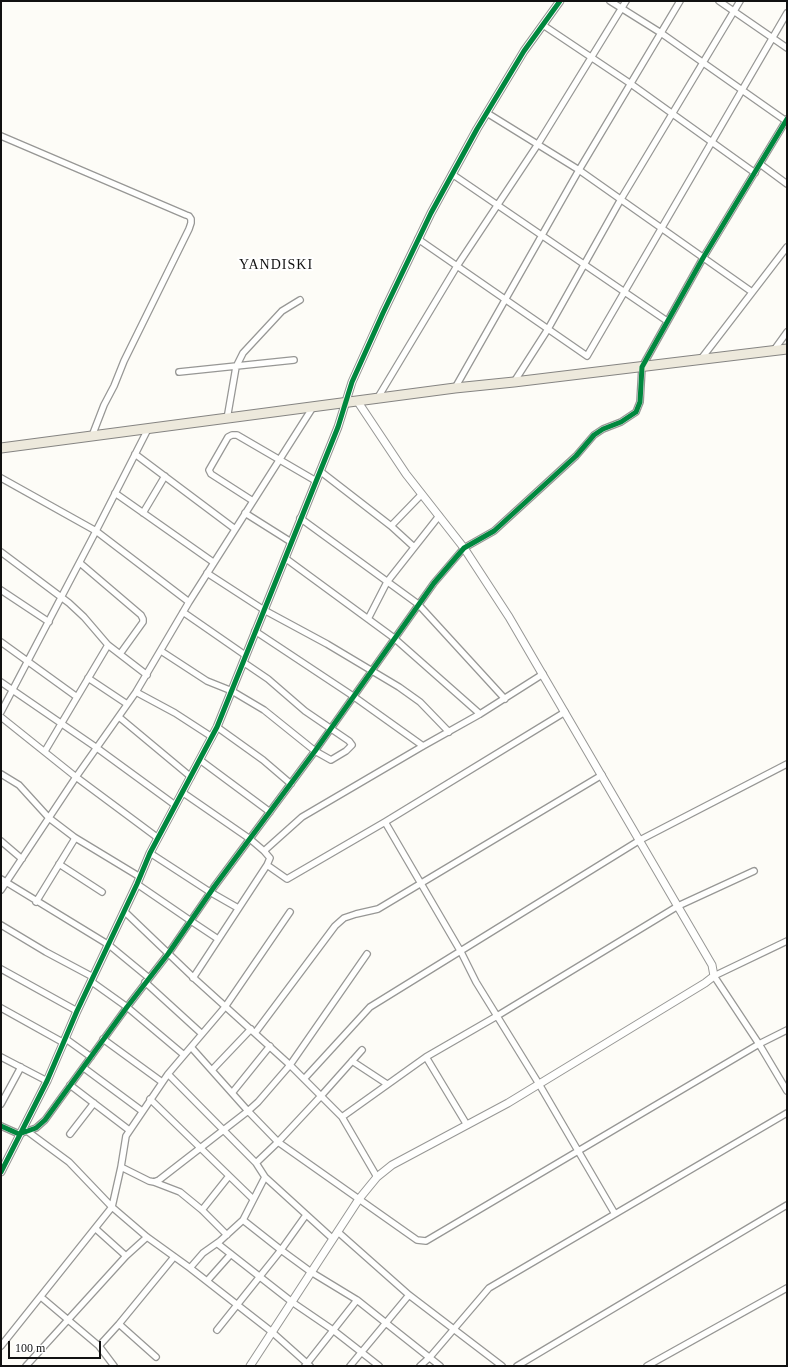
<!DOCTYPE html>
<html>
<head>
<meta charset="utf-8">
<style>
	body { margin:0 }
	#map { position:relative; width:788px; height:1367px; overflow:hidden; background:#fdfcf7; font-family:"Times New Roman",serif }
	canvas { display:block }
	.frame { position:absolute; inset:0; border:2px solid #111; pointer-events:none }
	.scale { position:absolute; left:8px; top:1341px; width:93px; height:18px; box-sizing:border-box; border:2px solid #111; border-top:0; padding-left:5px; font-size:12px; line-height:14px; white-space:nowrap; color:#111; -webkit-text-stroke:3px #fff; paint-order:stroke }
</style>
</head>
<body>
<div id="map">
<canvas width="788" height="1367"></canvas>
<div class="frame"></div>
<div class="scale">100 m</div>
</div>
<script>
const c = document.querySelector('canvas').getContext('2d');
c.lineJoin = 'round';
const toPath = rows => new Path2D(rows.map(r => 'M' + r).join(''));
function stroke(path, color, width, dash) { c.strokeStyle = color; c.lineWidth = width; c.lineCap = dash ? 'butt' : 'round'; c.setLineDash(dash || []); c.stroke(path); }
function label(font, color, halo, rows, align = 'center') {
  c.font = font + ' "Times New Roman",serif'; c.lineWidth = 4; c.setLineDash([]); c.textBaseline = 'middle'; c.strokeStyle = halo; c.fillStyle = color; for (const [text, x, y, turn = 0] of rows) {
    c.save(); c.translate(x, y); c.rotate((+turn || 0) * Math.PI / 180); c.textAlign = isNaN(turn) ? turn : align; if (halo) c.strokeText(text, 0, 0); c.fillText(text, 0, 0); c.restore();
  }
}
const minor = toPath([
	[610,1,661,33,786,121],
	[719,1,787,48],
	[543,25,631,84,755,173],
	[487,113,579,170,752,292],
	[1,136,186,215,189,216,191,219,191,223,189,229,124,361,114,386,104,405,92,436],
	[760,164,787,184],
	[452,174,667,321],
	[418,239,587,356,787,13],
	[774,350,787,332],
	[701,359,787,247],
	[179,372,294,360],
	[514,382,548,329,621,199,740,1],
	[455,388,579,170,680,1],
	[377,399,457,266,538,144,626,1],
	[227,419,236,367,243,353,282,311,300,300],
	[135,454,235,529],
	[320,471,391,526,414,547],
	[1,478,96,531,189,602],
	[115,493,213,562],
	[253,501,211,474,209,470,228,437,232,435,237,435,316,481],
	[143,513,165,476],
	[245,513,291,542],
	[300,518,418,604,505,699],
	[391,526,421,495],
	[1,552,69,603,84,617,108,645,147,675],
	[285,558,394,638,480,714],
	[80,563,141,615,143,619,143,622,120,654],
	[207,573,264,610,327,644,399,687,420,702,449,732],
	[1,590,49,622],
	[183,612,245,655],
	[368,619,387,582,439,516],
	[255,631,353,696,423,746],
	[1,642,77,697],
	[161,651,207,681,232,691,264,710,315,751,331,760,346,751,352,745,349,741,305,711,268,679,243,662],
	[88,678,127,704],
	[1,682,97,748,175,805],
	[136,692,175,713,212,737],
	[1,712,96,531,148,429],
	[1,717,76,777,158,838],
	[119,717,191,777],
	[217,727,263,760,291,784],
	[45,751,108,645],
	[200,760,270,812],
	[1,774,19,785,49,818,74,837,140,877],
	[182,792,250,839,264,851,270,858,267,865,193,978],
	[385,822,461,952,476,982,539,1084,615,1214],
	[1,841,22,859],
	[264,851,302,817,423,746,480,714,543,674],
	[150,853,210,892,238,908],
	[59,864,102,892],
	[267,865,287,879,385,822,565,712],
	[1,879,109,945,149,978],
	[137,884,191,921,218,939],
	[1,890,76,777,136,692,189,602,313,407],
	[36,902,74,840,74,837],
	[124,911,196,980,290,1065,342,1117,377,1177],
	[1,925,46,952,93,977],
	[787,941,714,976,759,1044,787,1091],
	[1,969,77,1011],
	[92,982,127,1007,184,1055],
	[145,982,202,1034],
	[1,1008,64,1043],
	[255,1033,335,926,344,918,356,914,378,909,602,775],
	[66,1039,91,1057],
	[103,1039,162,1082],
	[191,1047,248,1111,278,1142,417,1240,426,1241,759,1044,787,1030],
	[1,1057,47,1081],
	[426,1057,467,1125],
	[352,1061,387,1084],
	[84,1068,142,1111],
	[212,1070,251,1029],
	[168,1074,256,1163,265,1177,333,1239],
	[304,1079,370,1007,640,840,787,764],
	[70,1085,129,1130],
	[232,1093,270,1046],
	[150,1099,253,1199],
	[1,1104,21,1067],
	[342,1117,426,1057,497,1016,678,906,754,871],
	[1,1126,19,1134,36,1128,45,1120,127,1007,168,954,214,887,315,751,434,583,464,548,494,531,576,456,594,435,603,429,621,422,636,412,640,402,642,367,703,258,787,119],
	[27,1131,69,1162,112,1207,147,1237,190,1268,272,1332,310,1366],
	[70,1134,94,1103],
	[256,1163,278,1142,321,1096,362,1050],
	[121,1167,149,1181,154,1182,159,1180,248,1111,258,1102,290,1065,367,954],
	[154,1182,180,1192,202,1210,227,1235],
	[202,1210,229,1176],
	[243,1220,281,1250,311,1272,357,1300,440,1366],
	[96,1229,126,1256],
	[338,1232,409,1295,502,1366],
	[218,1244,292,1302,333,1330,379,1366],
	[190,1268,203,1253,220,1241,243,1220,265,1177],
	[207,1281,231,1254],
	[41,1297,99,1346,114,1366],
	[119,1324,156,1357],
	[217,1330,281,1250,306,1215],
	[1,1346,112,1207,121,1167,126,1136,168,1074,225,1007,290,912],
	[99,1346,119,1324,174,1257],
	[26,1366,126,1256,147,1237],
	[305,1366,357,1300],
	[350,1366,409,1295],
	[420,1366,430,1357,489,1288,787,1113],
	[517,1366,787,1205],
	[647,1366,787,1288]
]);
const tertiary = toPath([
	[1,1172,47,1081,77,1011,137,884,150,853,217,727,338,427,352,382,383,313,431,213,477,129,524,51,560,1],
	[250,1366,359,1199,377,1177,392,1165,508,1103,705,983,714,976,712,965,509,617,464,548,406,474,358,402]
]);
const primary = toPath([
	[1,448,455,388,514,382,787,349]
]);
const cycleway = toPath([
	[1,1126,19,1134,36,1128,45,1120,127,1007,168,954,214,887,315,751,434,583,464,548,494,531,576,456,594,435,603,429,621,422,636,412,640,402,642,367,703,258,787,119],
	[1,1172,47,1081,77,1011,137,884,150,853,217,727,338,427,352,382,383,313,431,213,477,129,524,51,560,1]
]);
const quarterNames = [
	["YANDISKI",276,265]
];
stroke(minor, '#979795', 8);
stroke(tertiary, '#979795', 9);
stroke(primary, '#858482', 11);
stroke(minor, '#fffffe', 5.5);
stroke(tertiary, '#fffffe', 7);
stroke(primary, '#ede9dc', 9);
stroke(cycleway, '#00873e', 5);
c.letterSpacing = '1px';
label('14px', '#111', '#fff', quarterNames);
c.letterSpacing = '0px';
</script>
</body>
</html>
